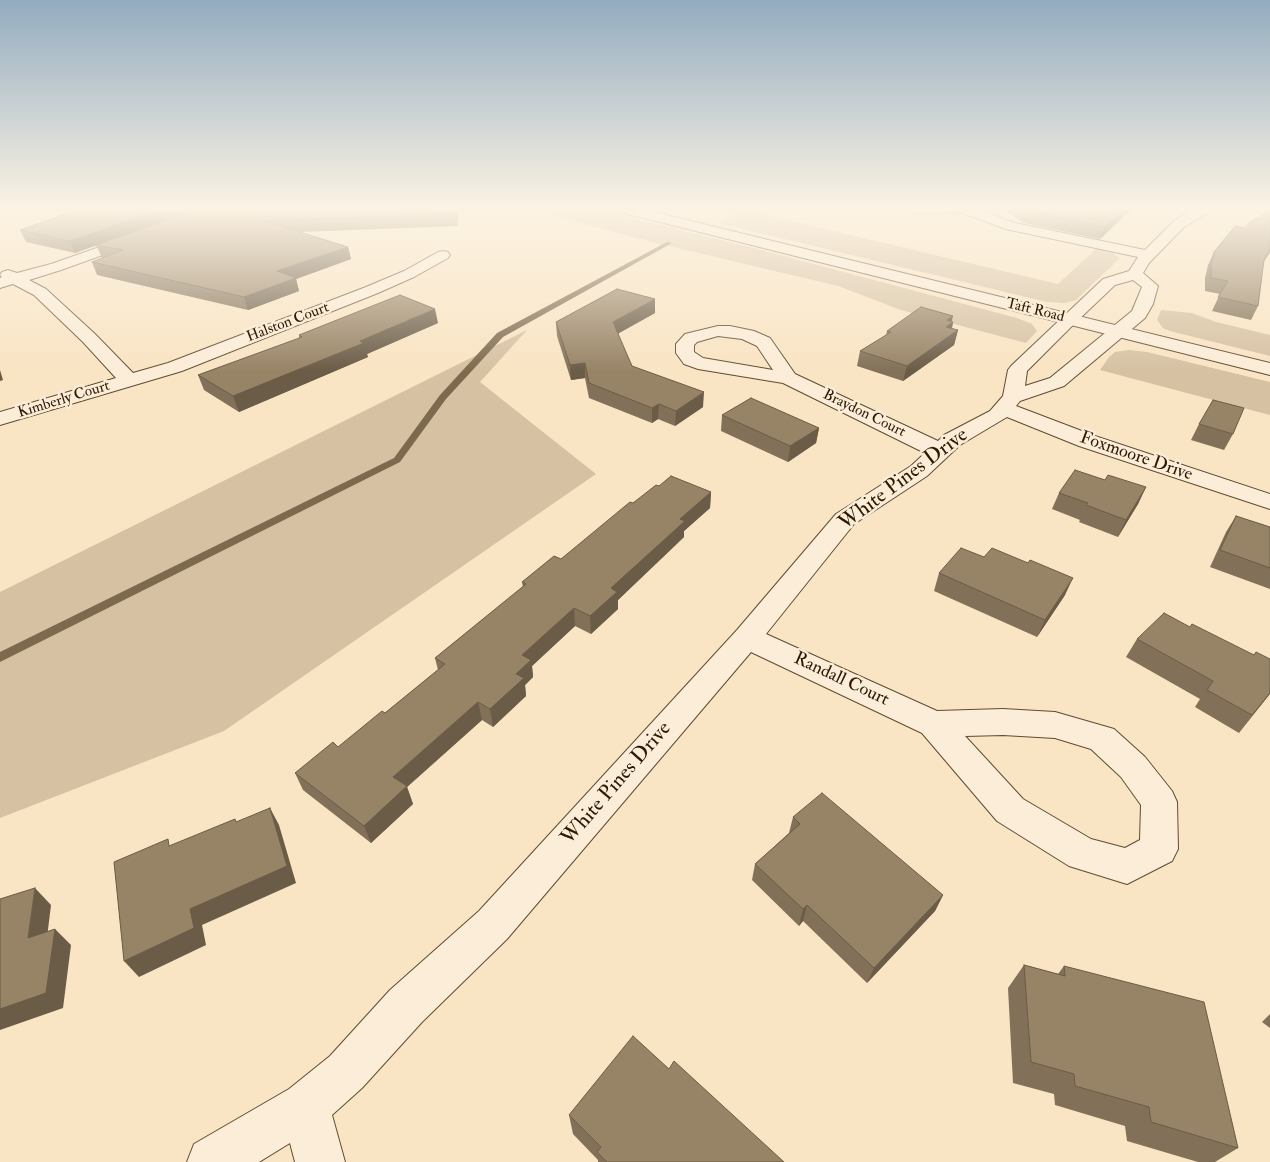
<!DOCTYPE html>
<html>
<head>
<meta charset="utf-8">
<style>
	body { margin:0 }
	canvas { display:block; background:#f9e4c3 }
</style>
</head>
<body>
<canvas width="1270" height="1162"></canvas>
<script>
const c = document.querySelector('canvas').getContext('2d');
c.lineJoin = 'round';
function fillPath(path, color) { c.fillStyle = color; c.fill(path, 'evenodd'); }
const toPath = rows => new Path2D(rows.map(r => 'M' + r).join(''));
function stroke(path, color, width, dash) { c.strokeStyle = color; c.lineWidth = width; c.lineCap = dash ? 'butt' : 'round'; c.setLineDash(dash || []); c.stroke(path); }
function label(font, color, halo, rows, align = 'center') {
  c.font = font + ' "IM FELL Double Pica",serif'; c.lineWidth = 5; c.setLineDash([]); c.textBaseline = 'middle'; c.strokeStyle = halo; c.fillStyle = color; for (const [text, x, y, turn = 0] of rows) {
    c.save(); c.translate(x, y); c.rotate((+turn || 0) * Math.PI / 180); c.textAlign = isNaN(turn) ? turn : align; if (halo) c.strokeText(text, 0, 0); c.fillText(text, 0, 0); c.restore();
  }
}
const green = toPath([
	[528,209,597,209,761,250,1017,318,1032,324,1037,331,1026,343,901,310,838,286,652,242],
	[715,209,757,209,753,212,1058,284,1096,249,1112,253,1120,258,1076,300,1065,303,1047,302,718,223,735,214],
	[1161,310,1192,313,1216,322,1270,335,1270,356,1170,331,1163,328,1157,320],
	[527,330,480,382,596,474,224,731,0,818,0,592],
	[1129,350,1147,352,1270,382,1270,415,1100,370,1109,357,1115,352]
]);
const stream = toPath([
	[732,209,729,212,724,211,726,209,732,209],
	[667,242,672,243,503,337,446,399,400,462,0,662,0,652,394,458,440,395,497,333,667,242]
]);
const minor = toPath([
	[911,209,977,209,1015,223,1145,250,1174,221,1192,210,1214,209,1184,227,1149,263,1143,273,1158,286,1153,304,1145,318,1064,386,1020,401,1016,406,1095,436,1270,494,1270,509,1079,446,1007,417,960,445,927,476,854,524,766,634,937,711,1003,709,1055,712,1114,729,1145,757,1172,791,1177,802,1178,849,1172,861,1127,884,1069,866,997,821,922,733,751,652,507,939,422,1022,362,1088,332,1115,345,1162,295,1162,290,1143,259,1162,187,1162,194,1144,289,1089,330,1056,390,990,479,911,737,630,836,514,911,466,925,453,783,383,698,369,684,364,676,353,676,344,685,334,718,326,730,326,754,331,770,338,795,374,938,441,944,435,990,411,1003,396,1008,370,1011,366,1103,279,1129,271,1138,257,1006,229,960,212,917,213,911,209],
	[1133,280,1142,287,1132,311,1050,378,1025,386,1027,371,1075,323,1115,285,1133,280],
	[718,336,742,339,757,346,773,370,703,358,694,352,694,345,697,342,718,336],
	[1003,735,1055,738,1091,749,1121,777,1141,805,1140,840,1125,848,1091,839,1023,799,965,736,1003,735],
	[134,235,139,236,141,239,139,242,61,270,29,280,46,289,95,334,133,373,168,363,366,287,404,271,438,252,443,251,448,252,450,255,448,258,414,277,378,293,182,371,0,425,0,412,116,378,83,342,34,295,13,284,0,288,0,278,2,277,0,275,2,272,8,270,17,273,51,264,134,235]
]);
const tertiary = toPath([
	[619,209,642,209,1270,363,1270,375,620,212,619,209]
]);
const wall = toPath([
	[80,209,197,209,75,253,26,242,20,230],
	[198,209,458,209,457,226,299,232,348,247,351,259,296,279,299,291,248,310,97,275,92,262,102,258,96,245],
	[1003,209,1136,209,1126,214,1100,239,1024,223],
	[1270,211,1270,252,1263,263,1258,306,1251,320,1212,311,1220,294,1205,291,1205,278,1208,265,1214,252,1245,228],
	[655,313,618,333,632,366,703,407,675,426,658,419,652,423,589,398,585,378,571,380,557,336,556,322],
	[952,322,953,322,952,329,958,330,954,345,903,381,857,366,860,351,886,335,887,331],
	[438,323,367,354,368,357,239,412,204,390,198,375,299,338,299,335],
	[722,415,819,428,816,443,788,462,721,431],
	[1199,424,1233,434,1224,450,1191,440],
	[1105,480,1146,487,1138,504,1118,537,1079,522,1080,520,1052,509,1059,493],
	[659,486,711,492,710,508,684,531,684,537,618,600,618,609,591,634,575,626,532,666,533,677,525,685,526,696,493,727,482,720,407,787,413,804,371,843,303,790,295,773,338,747,385,713,438,670,435,658,523,587,522,582,561,559,633,503],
	[1236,516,1270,527,1270,589,1210,567,1226,532],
	[939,573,1065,595,1037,637,934,591],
	[1190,627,1254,655,1270,694,1239,733,1195,707,1200,699,1126,657,1137,639],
	[793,817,943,895,935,911,867,983,803,921,799,926,752,880,755,864,789,833],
	[1024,965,1058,974,1064,966,1238,1148,1215,1162,1198,1162,1127,1141,1125,1126,1055,1105,1054,1094,1013,1083,1008,988],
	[1270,1014,1270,1028,1262,1022],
	[669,1069,784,1162,598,1162,598,1160,573,1134,569,1115]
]);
const shadedWall = toPath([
	[161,209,197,209,75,253,70,241],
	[456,209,458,209,457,226,455,214],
	[1124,209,1136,209,1126,214,1100,239,1105,227],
	[348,247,351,259,296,279,299,291,248,310,244,297,277,271],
	[1270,250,1270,252,1257,272,1264,260],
	[655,299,655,313,614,336,613,322],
	[435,309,438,323,367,354,368,357,239,412,233,396,360,341],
	[953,316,951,324,953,322,950,336,958,330,954,345,903,381,907,366,947,320],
	[585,363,585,378,571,380,570,365],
	[0,370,3,380,0,381],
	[704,392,703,407,675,426,676,411],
	[659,404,658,419,652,423,652,408],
	[819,428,816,443,788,462,790,446],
	[1146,487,1138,504,1118,537,1126,520],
	[711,492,710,508,684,531,684,537,618,600,618,609,591,634,590,616,611,588,680,519],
	[1073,578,1065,595,1037,637,1045,620],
	[574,608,575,626,532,666,533,677,525,685,526,696,493,727,490,709,516,674,522,655],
	[478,702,482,720,407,787,413,804,371,843,364,826,393,777],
	[270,808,279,825,296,883,202,925,206,945,139,977,124,961,190,909],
	[35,888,51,905,45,954,28,938],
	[943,895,935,911,867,983,874,968],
	[807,905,803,921,799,926,803,909],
	[55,929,71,945,63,1008,0,1030,0,1009]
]);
const building = toPath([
	[80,209,161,209,70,241,20,230,80,209],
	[198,209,456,209,455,214,264,221,348,247,277,271,296,278,244,297,92,262,123,250,96,245,198,209],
	[1024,209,1124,209,1105,227,1028,211,1024,209],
	[1270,211,1270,250,1264,260,1258,306,1218,297,1228,281,1211,278,1211,265,1214,252,1235,226,1245,228,1250,222,1270,211],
	[617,289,655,299,613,322,632,366,704,392,676,411,659,404,652,408,589,383,585,363,570,365,556,322,617,289],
	[400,295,435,309,360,341,364,343,233,396,198,375,302,337,299,335,400,295],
	[921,307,953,316,947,320,953,322,946,327,958,330,907,366,860,351,891,332,887,331,921,307],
	[751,398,819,428,790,446,722,415,751,398],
	[1213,400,1244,408,1233,434,1199,424,1213,400],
	[1075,470,1105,480,1108,475,1146,487,1126,520,1086,505,1088,503,1059,493,1075,470],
	[671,476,711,492,680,519,685,521,611,588,617,592,590,616,574,608,522,655,531,660,516,674,524,678,490,709,478,702,393,777,407,786,364,826,295,773,333,742,338,747,382,711,385,713,445,664,435,658,526,584,522,582,554,556,561,559,630,502,633,503,656,485,659,486,671,476],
	[1236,516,1270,527,1270,568,1220,550,1236,516],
	[961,548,984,557,992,548,1028,563,1030,560,1073,578,1045,620,939,573,961,548],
	[1164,613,1190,627,1192,624,1254,655,1256,652,1270,659,1270,693,1252,715,1207,690,1213,681,1137,639,1164,613],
	[822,793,943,895,874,968,807,905,803,909,755,864,800,824,793,817,822,793],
	[270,808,287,866,190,909,194,928,124,961,114,862,168,839,169,846,235,819,236,822,270,808],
	[35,888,28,938,55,929,46,993,0,1009,0,899,35,888],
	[1024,965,1065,976,1064,966,1204,1002,1238,1148,1151,1122,1149,1107,1075,1086,1074,1074,1031,1062,1024,965],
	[633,1036,669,1069,674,1061,784,1162,607,1162,597,1152,601,1147,569,1115,633,1036]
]);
const farStreetnames = [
	["Taft Road",1035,311,14],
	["Halston Court",288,323,-21],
	["Kimberly Court",64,400,-17],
	["Braydon Court",864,414,26]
];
const streetNames = [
	["Foxmoore Drive",1136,457,19],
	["Randall Court",841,680,25]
];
const nearStreetnames = [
	["White Pines Drive",904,480,-37],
	["White Pines Drive",617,784,-49]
];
fillPath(green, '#d6c1a2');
fillPath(stream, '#7d694e');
stroke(minor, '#5f4c32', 2);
stroke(tertiary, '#5f4c32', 2);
fillPath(minor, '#fbedd8');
fillPath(tertiary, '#fbedd8');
fillPath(wall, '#827158');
fillPath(shadedWall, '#6a5c47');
fillPath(building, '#978366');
stroke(building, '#6a5c47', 1);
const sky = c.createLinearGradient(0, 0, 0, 372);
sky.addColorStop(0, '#93acbf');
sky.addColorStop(0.56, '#fcf3e4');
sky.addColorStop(1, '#fcf3e400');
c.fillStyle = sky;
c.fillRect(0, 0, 1270, 372);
label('15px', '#2c1902', '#fbedd8', farStreetnames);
label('18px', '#2c1902', '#fbedd8', streetNames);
label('21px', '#2c1902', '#fbedd8', nearStreetnames);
</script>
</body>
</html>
